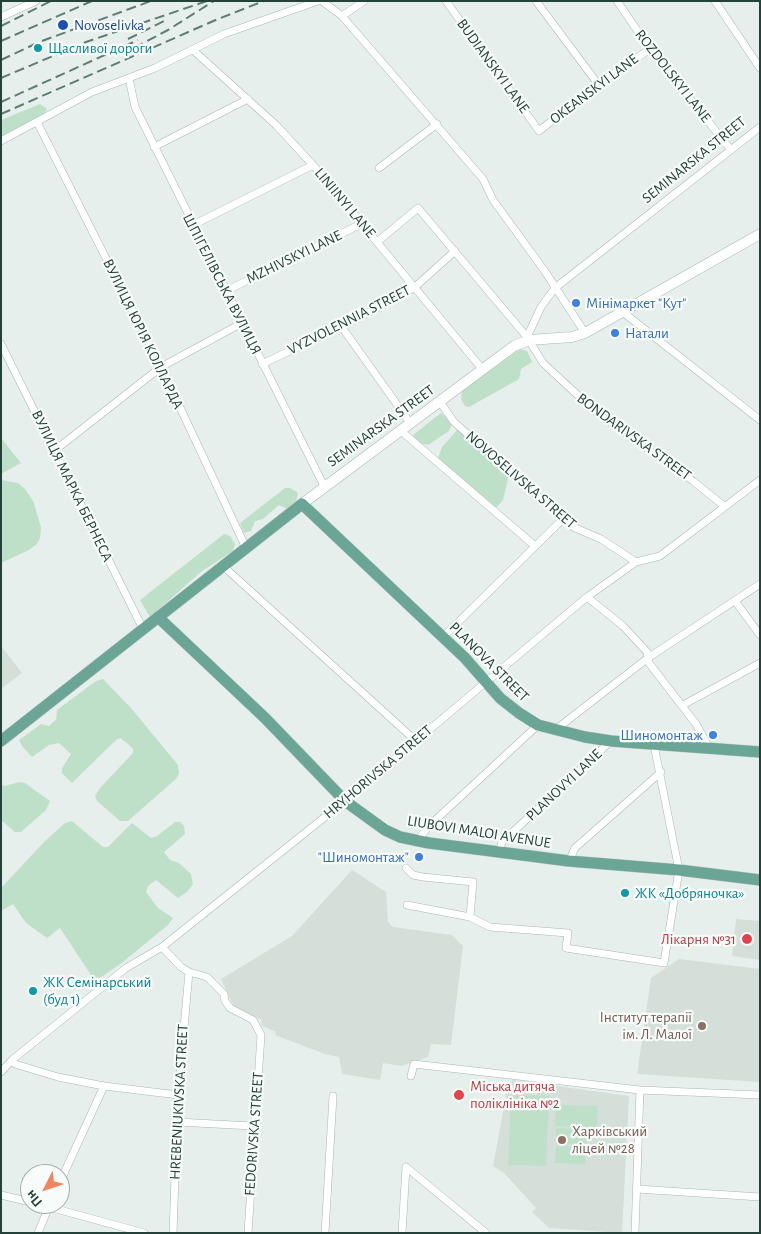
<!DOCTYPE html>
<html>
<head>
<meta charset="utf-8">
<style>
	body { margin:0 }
	#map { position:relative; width:761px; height:1234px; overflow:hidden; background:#e6efeb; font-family:"Alegreya Sans",sans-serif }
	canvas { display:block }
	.frame { position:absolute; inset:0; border:2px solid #24423a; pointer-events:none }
	.north { position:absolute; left:20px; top:1164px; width:50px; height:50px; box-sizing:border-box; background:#f7fbf9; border:1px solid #a3b1ad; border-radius:50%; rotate:229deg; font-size:14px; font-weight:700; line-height:20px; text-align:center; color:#24423a }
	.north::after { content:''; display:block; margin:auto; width:18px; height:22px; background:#f4845f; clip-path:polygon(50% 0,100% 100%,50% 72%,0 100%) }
</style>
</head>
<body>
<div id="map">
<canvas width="761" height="1234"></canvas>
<div class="frame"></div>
<div class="north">Пн</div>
</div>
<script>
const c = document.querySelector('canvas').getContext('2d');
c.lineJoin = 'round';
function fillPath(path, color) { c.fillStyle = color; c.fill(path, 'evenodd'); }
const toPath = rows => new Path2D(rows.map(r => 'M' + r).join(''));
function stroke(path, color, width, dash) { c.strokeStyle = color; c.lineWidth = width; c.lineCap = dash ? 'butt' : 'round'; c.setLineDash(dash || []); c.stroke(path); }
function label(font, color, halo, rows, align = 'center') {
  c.font = font + ' "Alegreya Sans",sans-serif'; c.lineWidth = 4.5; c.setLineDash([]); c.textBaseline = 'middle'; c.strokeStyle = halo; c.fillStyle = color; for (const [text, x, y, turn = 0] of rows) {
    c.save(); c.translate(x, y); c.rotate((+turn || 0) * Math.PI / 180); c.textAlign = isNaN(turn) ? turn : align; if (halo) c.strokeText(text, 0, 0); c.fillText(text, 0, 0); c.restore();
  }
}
const built = toPath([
	[1,646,22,673,1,689],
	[352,870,386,892,388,922,393,927,452,935,463,946,451,1045,431,1044,428,1057,401,1066,383,1063,380,1080,342,1074,339,1057,325,1054,275,1035,276,1032,262,1026,261,1019,236,1011,221,979,292,936],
	[736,919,760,921,760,960,732,956],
	[679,959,760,969,760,1082,637,1074,651,978],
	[513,1080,629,1096,622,1233,549,1228,532,1212,536,1208,504,1173,493,1166,508,1085]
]);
const green = toPath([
	[40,104,47,109,39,121,1,141,1,120],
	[520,349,527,351,532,362,521,369,519,379,469,407,465,406,461,399,462,391],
	[441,413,452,423,449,431,428,445,419,443,413,435],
	[458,429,509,475,503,500,495,509,438,458,442,447],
	[1,438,21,463,1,474],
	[1,480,18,483,25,489,33,501,41,527,40,538,37,544,29,550,1,563],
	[285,488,290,488,298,493,296,501,288,509,279,505,263,519,255,521,251,531,244,533,240,523],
	[224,534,230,536,235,544,233,551,202,571,150,617,140,600],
	[103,679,131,708,178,765,179,773,177,778,128,821,120,821,97,801,95,796,100,788,133,753,133,749,127,743,120,738,116,740,72,783,62,773,62,768,71,754,59,743,49,745,32,757,22,746,19,740,41,724,49,726,56,720,57,710,96,681],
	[20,782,25,783,50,801,46,810,21,832,15,832,1,820,1,783,4,786],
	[72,821,103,847,108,847,132,823,151,838,157,836,175,822,180,822,184,826,185,834,164,852,170,860,179,863,191,874,193,884,187,892,178,898,156,880,148,886,146,892,158,908,173,918,168,925,123,962,97,980,93,978,60,928,47,938,26,923,13,904,1,911,1,888,44,842,65,823],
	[511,1095,549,1096,546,1166,508,1165],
	[556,1105,598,1106,597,1128,555,1126],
	[556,1128,586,1129,585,1145,556,1144],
	[556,1146,585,1147,585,1164,555,1163]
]);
const street = toPath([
	[322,1,342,16,364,1],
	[446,1,539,131,598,84,650,49],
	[536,1,598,84],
	[617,1,650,49,731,150],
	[715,1,760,68],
	[342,16,483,179,493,200,544,270,585,333],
	[1,17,36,1],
	[193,50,276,125,313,165,483,370],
	[129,78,135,107,324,486],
	[37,122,161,367,246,548],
	[1,141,92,92,155,68,224,34,318,1],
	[154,147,248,99],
	[379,168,437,124],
	[193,225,313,165],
	[377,242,418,208,527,337],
	[226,291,363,223],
	[624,313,760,420],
	[341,326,411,424],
	[1,344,143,629],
	[262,364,357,319,415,287,455,251],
	[440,402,454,422,573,527,601,539,636,562],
	[401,431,535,546],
	[54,451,161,367,242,323],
	[724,506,693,481,597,413,543,363,527,337,541,307,555,288,760,127],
	[223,566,416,741],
	[587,597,623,626,647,652,649,663,696,724,709,748],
	[735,601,760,635],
	[443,637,564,518],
	[683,705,760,663],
	[555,730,648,658,760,584],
	[417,841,430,825,538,725],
	[499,852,502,842,611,741],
	[569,861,575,848,661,772],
	[406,868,413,875,423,877,473,882,470,917],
	[407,905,470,917,490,927,568,933,566,948,664,963,679,870,654,745],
	[162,947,181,967,189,972,207,977,224,994,225,1001,230,1008,253,1020,261,1035,248,1233],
	[12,1060,15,1064,58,1077,104,1086,178,1095],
	[1,1072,12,1060,126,968,162,947,340,805,587,597,636,562,660,556,760,480],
	[411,1076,414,1064,640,1090,760,1095],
	[177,1122,253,1126],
	[406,1167,486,1233],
	[60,1182,104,1086],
	[637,1189,760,1197],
	[1,1195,30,1202],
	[38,1204,144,1233],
	[38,1233,50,1204],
	[173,1233,178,1095,189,972],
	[325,1233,333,1096],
	[402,1233,406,1167],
	[635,1233,640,1090]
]);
const secondary = toPath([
	[302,504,514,346,529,340,572,337,585,333,760,234]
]);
const primary = toPath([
	[158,617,265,718,345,801,385,830,400,837,429,843,569,861,679,870,760,880],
	[1,741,302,504,465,658,500,698,519,713,538,725,585,737,611,741,760,752]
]);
const rail = toPath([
	[1,26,51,1],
	[128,39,166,20],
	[1,41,92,1],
	[42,41,151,1],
	[134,48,168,30,214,1],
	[1,60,35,44],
	[1,78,86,42,207,1],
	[1,102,138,40],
	[1,114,218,19,264,1]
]);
const markers = [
	[63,25,6,"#1a4fb4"],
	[38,48,5,"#0f9aa8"],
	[576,303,5,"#3f7fe0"],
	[615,333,5,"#3f7fe0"],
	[713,735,5,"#3f7fe0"],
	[419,857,5,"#3f7fe0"],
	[625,893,5,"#0f9aa8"],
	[747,939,6,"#e0444e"],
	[33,991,5,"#0f9aa8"],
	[702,1026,5,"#8d6e63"],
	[459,1095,6,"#e0444e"],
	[562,1140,5,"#8d6e63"]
];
const transitNames = [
	["Novoselivka",74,25]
];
const cultureNames = [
	["Щасливої дороги",48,48],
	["ЖК «Добряночка»",635,893],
	["ЖК Семінарський",43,982],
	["(буд 1)",43,999]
];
const streetNames = [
	["BUDIANSKYI LANE",493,66,54],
	["ROZDOLSKYI LANE",673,76,52],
	["OKEANSKYI LANE",594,89,-37],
	["SEMINARSKA STREET",694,160,-39],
	["LINIINYI LANE",345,203,50],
	["MZHIVSKYI LANE",294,257,-26],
	["ШПІГЕЛІВСЬКА ВУЛИЦЯ",222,284,63],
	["VYZVOLENNIA STREET",349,320,-27],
	["ВУЛИЦЯ ЮРІЯ КОЛЛАРДА",143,334,64],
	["SEMINARSKA STREET",381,426,-36],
	["BONDARIVSKA STREET",634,437,36],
	["NOVOSELIVSKA STREET",521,480,41],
	["ВУЛИЦЯ МАРКА БЕРНЕСА",72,486,64],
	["PLANOVA STREET",489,662,45],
	["HRYHORIVSKA STREET",378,772,-40],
	["PLANOVYI LANE",564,785,-43],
	["LIUBOVI MALOI AVENUE",479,832,9],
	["HREBENIUKIVSKA STREET",179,1102,-87],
	["FEDORIVSKA STREET",254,1134,-86]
];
const shopNames = [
	["Мінімаркет \"Кут\"",586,303],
	["Натали",625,333],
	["Шиномонтаж",703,735,"right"],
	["\"Шиномонтаж\"",409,857,"right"]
];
const healthNames = [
	["Лікарня №31",736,939],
	["Міська дитяча",470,1086,"left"],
	["поліклініка №2",470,1103,"left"]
];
const educationNames = [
	["Інститут терапії",692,1017],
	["ім. Л. Малої",692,1034],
	["Харківський",572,1131,"left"],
	["ліцей №28",572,1148,"left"]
];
fillPath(built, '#d4dfda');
fillPath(green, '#bfe0c8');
stroke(street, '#a8b8b2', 8);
stroke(secondary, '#a4bbb3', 11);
stroke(primary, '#c2cac8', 12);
stroke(street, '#fff', 7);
stroke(secondary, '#fff', 10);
stroke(primary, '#6aa596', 11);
stroke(rail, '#5f7d75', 2, [10, 5]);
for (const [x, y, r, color] of markers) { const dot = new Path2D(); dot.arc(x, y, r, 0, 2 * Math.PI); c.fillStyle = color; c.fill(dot); stroke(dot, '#f7fbf9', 2); }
label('15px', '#164399', '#f7fbf9', transitNames, 'left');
label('15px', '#0d838f', '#f7fbf9', cultureNames, 'left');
label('15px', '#24423a', '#f7fbf9', streetNames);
label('15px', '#366cbe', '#f7fbf9', shopNames, 'left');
label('15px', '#be3a42', '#f7fbf9', healthNames, 'right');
label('15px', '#785e54', '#f7fbf9', educationNames, 'right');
</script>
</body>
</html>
